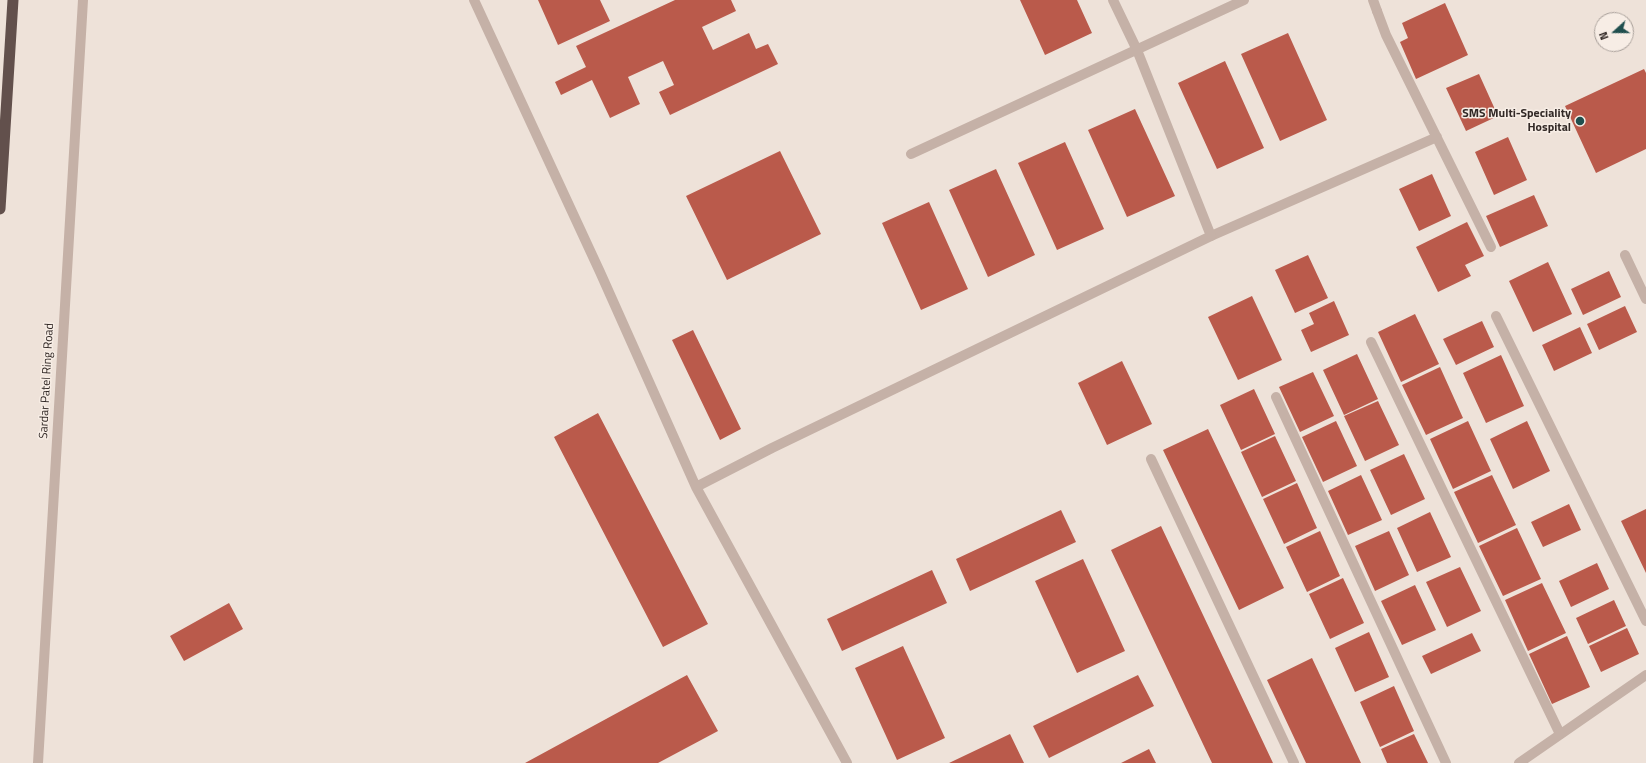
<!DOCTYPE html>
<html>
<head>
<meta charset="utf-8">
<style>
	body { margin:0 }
	#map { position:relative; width:1646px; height:763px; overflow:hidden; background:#eee2d9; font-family:"Titillium Web",sans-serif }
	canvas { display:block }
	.north { position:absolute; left:1594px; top:12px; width:40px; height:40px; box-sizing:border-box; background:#f7ede5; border:1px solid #a89f99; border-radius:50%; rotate:249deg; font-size:11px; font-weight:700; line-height:16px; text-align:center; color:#322926 }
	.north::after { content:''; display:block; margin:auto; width:14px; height:18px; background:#204f4e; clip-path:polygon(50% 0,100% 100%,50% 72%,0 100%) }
</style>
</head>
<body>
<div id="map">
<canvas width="1646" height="763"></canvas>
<div class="north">N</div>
</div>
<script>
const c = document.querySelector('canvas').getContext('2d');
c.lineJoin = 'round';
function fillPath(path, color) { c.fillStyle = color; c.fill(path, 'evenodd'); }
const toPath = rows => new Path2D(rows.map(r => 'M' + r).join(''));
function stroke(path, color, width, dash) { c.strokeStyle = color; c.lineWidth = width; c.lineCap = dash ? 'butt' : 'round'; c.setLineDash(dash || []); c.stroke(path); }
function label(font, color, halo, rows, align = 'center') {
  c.font = font + ' "Titillium Web",sans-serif'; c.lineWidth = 3; c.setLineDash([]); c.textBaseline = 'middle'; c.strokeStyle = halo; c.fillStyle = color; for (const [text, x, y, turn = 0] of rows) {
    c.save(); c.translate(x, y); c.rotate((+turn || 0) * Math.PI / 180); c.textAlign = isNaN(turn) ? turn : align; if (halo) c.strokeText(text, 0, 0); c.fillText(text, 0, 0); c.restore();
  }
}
const building = toPath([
	[538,0,600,0,610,21,558,45],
	[675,0,731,0,736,11,702,27,713,50,749,33,756,49,768,44,778,64,670,115,659,92,674,85,663,61,628,77,640,104,610,118,592,80,561,95,555,82,586,67,576,46],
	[1020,0,1077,0,1092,33,1045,55],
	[1445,3,1468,55,1416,79,1400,42,1408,38,1402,23],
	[1288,33,1327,120,1280,141,1241,54],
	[1225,61,1264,148,1217,169,1178,83],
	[1644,69,1646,73,1646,149,1596,173,1565,106],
	[1479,74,1498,116,1466,131,1446,88],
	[1135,109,1175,196,1127,217,1088,130],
	[1508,137,1527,180,1494,195,1475,152],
	[1065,142,1104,229,1057,250,1018,163],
	[780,151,821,234,727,280,686,196],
	[996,169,1035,255,988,277,949,190],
	[1432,174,1451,216,1419,231,1399,189],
	[1534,195,1548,226,1500,247,1486,216],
	[929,202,968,289,921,310,882,223],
	[1467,222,1484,256,1465,265,1471,276,1438,292,1416,247],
	[1308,255,1328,298,1295,313,1275,270],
	[1548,262,1572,314,1533,332,1509,281],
	[1609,271,1621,297,1583,315,1571,289],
	[1252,296,1282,360,1238,380,1208,317],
	[1334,301,1349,335,1311,352,1301,330,1314,324,1309,313],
	[1625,306,1637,332,1599,350,1587,324],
	[1415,314,1439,364,1401,382,1378,332],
	[1482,321,1494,347,1456,365,1443,339],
	[1580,327,1592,353,1554,371,1542,345],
	[693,330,741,429,720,440,672,340],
	[1357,354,1378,399,1344,415,1323,370],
	[1501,355,1524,406,1486,423,1463,373],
	[1122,361,1152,424,1107,445,1078,383],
	[1440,367,1463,418,1426,435,1402,385],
	[1313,372,1334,416,1300,432,1279,387],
	[1254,389,1275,434,1241,450,1220,405],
	[1378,401,1399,445,1365,461,1344,416],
	[598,413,708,624,663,647,554,437],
	[1336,421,1357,466,1323,482,1302,437],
	[1468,421,1491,471,1453,489,1430,439],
	[1527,421,1550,471,1513,489,1490,439],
	[1208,429,1284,588,1239,610,1163,450],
	[1275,436,1296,481,1262,497,1241,452],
	[1404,454,1425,499,1391,515,1370,470],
	[1361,475,1382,520,1348,535,1328,491],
	[1492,475,1516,525,1478,543,1454,492],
	[1297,483,1317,528,1284,544,1263,499],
	[1569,504,1581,530,1543,547,1531,522],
	[1646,509,1646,573,1621,521],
	[1061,510,1076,542,970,591,956,559],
	[1430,512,1451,557,1417,572,1397,528],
	[1161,526,1273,763,1212,763,1111,550],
	[1517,528,1541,579,1503,596,1479,546],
	[1320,531,1340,576,1307,592,1286,547],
	[1389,531,1409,575,1375,591,1355,546],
	[1083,559,1125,651,1077,673,1035,581],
	[1597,563,1609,589,1571,607,1559,581],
	[1460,567,1481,611,1447,627,1426,582],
	[932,570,947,603,842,651,827,619],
	[1343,578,1364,623,1330,639,1309,594],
	[1542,583,1566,633,1528,651,1505,600],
	[1415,585,1436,630,1402,645,1381,601],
	[1614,600,1626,626,1588,644,1576,618],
	[229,603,243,629,184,661,170,636],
	[1627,628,1639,654,1601,672,1589,646],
	[1369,632,1389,677,1355,692,1335,648],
	[1472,633,1481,651,1431,674,1422,656],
	[1567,636,1590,687,1552,704,1529,654],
	[903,646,945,738,897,760,855,668],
	[1312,658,1361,763,1306,763,1267,680],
	[687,675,718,731,658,763,525,763],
	[1138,675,1154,706,1049,758,1033,726],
	[1394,686,1414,731,1380,747,1360,702],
	[1010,734,1024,763,949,763],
	[1414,734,1428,763,1387,763,1381,749],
	[1149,749,1156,763,1121,763]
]);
const service = toPath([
	[1377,11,1386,35,1491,247],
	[1211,236,1437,137]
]);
const minor = toPath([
	[474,0,600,272,696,487,847,763],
	[1373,0,1377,11],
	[911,154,1244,0],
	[1625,255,1646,299],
	[1496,316,1646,621],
	[1371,342,1560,734],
	[1276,397,1446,763],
	[1151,459,1294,763],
	[696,487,772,448,1211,236,1137,50,1113,0]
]);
const tertiary = toPath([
	[38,763,83,0],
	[1519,763,1646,675]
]);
const trunk = toPath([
	[0,209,13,0]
]);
const markers = [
	[1580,121,5,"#204f4e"]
];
const poiNames = [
	["SMS Multi-Speciality",1571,114],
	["Hospital",1571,128]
];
const streetNames = [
	["Sardar Patel Ring Road",47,381,-87]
];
fillPath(building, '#ba5a4b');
stroke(service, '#c5b1a7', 10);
stroke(minor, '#c5b1a7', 10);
stroke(tertiary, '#c5b1a7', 10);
stroke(trunk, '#62504c', 11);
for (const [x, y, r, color] of markers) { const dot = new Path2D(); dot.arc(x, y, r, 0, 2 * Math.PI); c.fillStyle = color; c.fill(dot); stroke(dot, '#f7ede5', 1.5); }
label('bold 12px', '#322926', '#f7ede5', poiNames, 'right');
label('12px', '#322926', '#f7ede5', streetNames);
</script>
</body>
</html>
